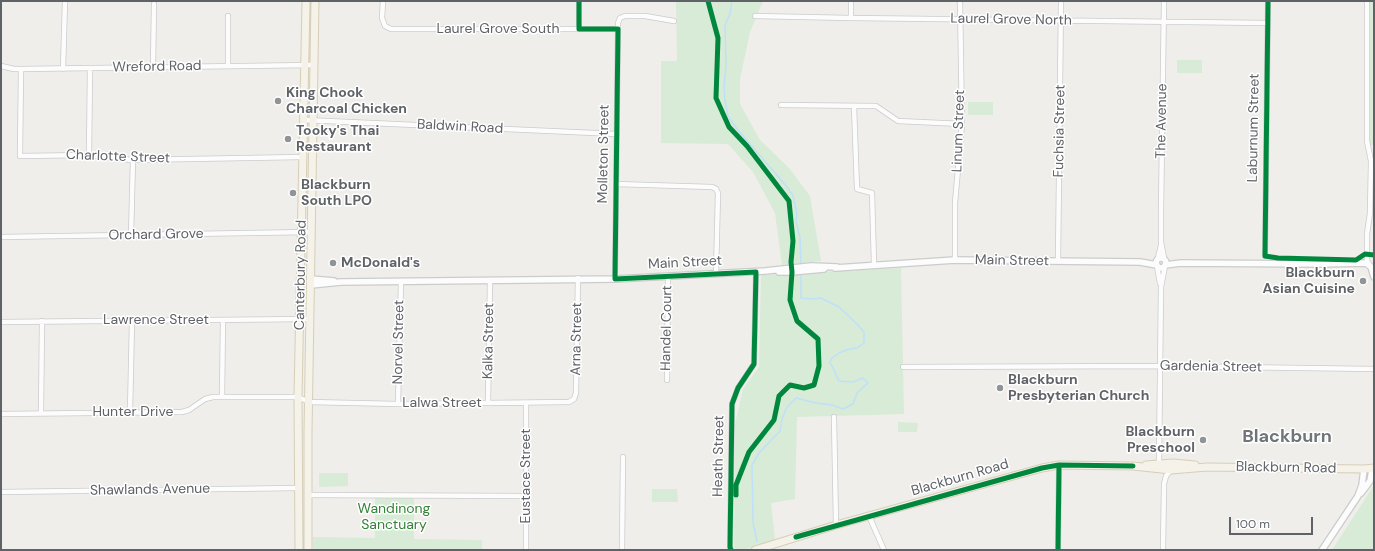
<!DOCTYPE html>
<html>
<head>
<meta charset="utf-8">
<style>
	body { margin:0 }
	#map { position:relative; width:1375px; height:551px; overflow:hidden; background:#efeeea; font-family:"DM Sans",sans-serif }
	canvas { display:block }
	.frame { position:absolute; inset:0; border:2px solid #5f6368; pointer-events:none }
	.scale { position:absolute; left:1229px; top:517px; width:84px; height:18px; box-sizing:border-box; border:2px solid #5f6368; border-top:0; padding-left:5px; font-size:12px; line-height:14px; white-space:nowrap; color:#5f6368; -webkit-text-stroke:3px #fff; paint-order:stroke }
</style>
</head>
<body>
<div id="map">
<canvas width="1375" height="551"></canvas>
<div class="frame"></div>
<div class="scale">100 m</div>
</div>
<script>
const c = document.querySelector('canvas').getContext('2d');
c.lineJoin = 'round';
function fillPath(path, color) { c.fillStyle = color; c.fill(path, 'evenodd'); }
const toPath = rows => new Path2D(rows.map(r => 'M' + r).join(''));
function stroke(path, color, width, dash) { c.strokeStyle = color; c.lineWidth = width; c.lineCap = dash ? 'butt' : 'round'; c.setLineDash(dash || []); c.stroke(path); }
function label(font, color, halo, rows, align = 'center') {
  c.font = font + ' "DM Sans",sans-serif'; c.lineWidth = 3; c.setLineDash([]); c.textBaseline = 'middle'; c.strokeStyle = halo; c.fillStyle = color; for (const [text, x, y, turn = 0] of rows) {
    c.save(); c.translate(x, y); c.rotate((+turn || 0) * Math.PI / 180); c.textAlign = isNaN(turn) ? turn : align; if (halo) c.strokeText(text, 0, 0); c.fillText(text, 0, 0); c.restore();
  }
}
const green = toPath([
	[676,1,763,1,750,32,740,79,740,104,760,140,789,168,810,196,821,261,782,265,775,213,753,172,728,144,661,143,661,61,677,61],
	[1370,1,1374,1,1374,145,1370,145],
	[1177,60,1202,60,1202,73,1177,73],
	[968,102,993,102,993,115,968,115],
	[901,268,904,414,797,417,795,499,771,503,775,540,747,549,737,550,734,548,735,424,743,389,759,367,761,275],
	[898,422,918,423,917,432,898,432],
	[319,473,348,473,348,486,319,487],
	[1374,485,1374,550,1332,550,1358,510],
	[652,489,677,489,678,502,652,502],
	[375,498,414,498,414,539,482,540,482,550,313,550,313,537,375,538]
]);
const stream = toPath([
	[732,1,730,14,725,25,726,65,724,86,725,101,728,116,737,129,787,187,793,196,797,213,796,221,800,238,801,266],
	[757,542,753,522,752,465,759,453,780,431,782,419,787,407,796,398,816,403,832,405,843,409,853,404,857,393,868,383,863,378,853,382,839,381,830,362,832,358,839,353,849,349,857,348,864,343,864,332,855,322,839,307,821,298,814,299,801,298,801,272]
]);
const minor = toPath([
	[383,1,382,18,385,26,391,29,618,29],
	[851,1,851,18],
	[1164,1,1161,210,1161,242,1164,258],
	[1367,1,1367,141,1371,161,1370,213,1367,234,1367,260,1369,264],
	[755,16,851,18,1267,23],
	[579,29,579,1],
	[1,66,14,69,21,69,314,65],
	[228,66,228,16],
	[153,67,154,4],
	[21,69,20,156,89,155,131,160,303,157],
	[63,69,65,1],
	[781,105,876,106,898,121,962,124],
	[854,106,857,189,872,193,874,264],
	[304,120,617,134],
	[89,155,90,68],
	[616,184,712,187,716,189,718,193,716,274],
	[131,235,133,160],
	[1,237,311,232],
	[1265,256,1268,1],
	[1158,258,1161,245],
	[955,260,955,203,962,124,960,1],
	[1058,261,1061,1],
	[1157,266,1160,283],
	[615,279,618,23,620,18,625,16,645,16,674,21],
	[1,322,310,319],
	[903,367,1160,366,1374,369],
	[667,380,668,277],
	[222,397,223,320],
	[488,403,490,280],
	[398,404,401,281],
	[130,412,132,321],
	[41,413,42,321],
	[1,414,182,412,189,410,205,399,213,397,298,397,309,402,398,404,569,402,574,399,576,393,578,278],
	[834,417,836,525],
	[1159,463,1161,287,1165,266],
	[1,492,299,488],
	[308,495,525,496],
	[869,516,884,550],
	[526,550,526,403],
	[622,550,623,457],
	[731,550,730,547,732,404,738,388,754,364,756,272],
	[1058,550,1059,465],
	[1163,550,1164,484,1166,476,1171,470]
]);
const tertiary = toPath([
	'1156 263a5 5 0 1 1 10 0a5 5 0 1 1-10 0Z',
	[1165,265,1181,263,1318,264,1366,263,1371,267,1374,277],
	[835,268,955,260,1140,262,1157,265],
	[779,272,791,272,824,269],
	[311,279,334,281],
	[311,285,341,282,615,279,765,271,811,266,837,267],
	[1361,493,1370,481,1372,470],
	[1322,550,1358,496,1362,485,1364,469]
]);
const primary = toPath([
	[1146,465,1173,463,1195,465],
	[299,550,298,397,306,1],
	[308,550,308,432,315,1],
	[755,550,836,525,1042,468,1059,465,1133,466,1171,470,1207,467,1364,469,1374,468]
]);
const cycleway = toPath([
	[579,1,579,29,618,29,615,279,756,272,754,364,738,388,732,404,730,547,731,550],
	[708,1,718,38,716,98,729,127,747,146,789,201,793,241,791,262,792,272,790,300,797,321,818,339,819,366,814,385,804,388,790,385,779,396,774,420,749,452,736,485,736,495],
	[1268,1,1265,256,1278,258,1356,260,1365,254,1374,255],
	[796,537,1042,468,1059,465,1133,466],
	[1058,550,1059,465]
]);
const markers = [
	[278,101,4,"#919496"],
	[288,139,4,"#919496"],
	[293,193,4,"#919496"],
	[333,263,4,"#919496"],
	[1363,281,4,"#919496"],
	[1000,388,4,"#919496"],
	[1203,440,4,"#919496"]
];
const streetNames = [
	["Laurel Grove North",1011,20,1],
	["Laurel Grove South",498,29],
	["Wreford Road",157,67,-1],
	["The Avenue",1162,121,-89],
	["Baldwin Road",460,127,3],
	["Laburnum Street",1254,128,-89],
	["Linum Street",959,131,-88],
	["Fuchsia Street",1060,131,-89],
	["Molleton Street",604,154,-89],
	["Charlotte Street",118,157,2],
	["Orchard Grove",156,235,-1],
	["Main Street",1012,261,1],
	["Main Street",685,263,-3],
	["Canterbury Road",301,275,-89],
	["Lawrence Street",156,320],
	["Handel Court",667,328,-89],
	["Arna Street",577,339,-89],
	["Kalka Street",489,341,-89],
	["Norvel Street",399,342,-89],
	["Gardenia Street",1211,367,1],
	["Lalwa Street",442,403],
	["Hunter Drive",133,412],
	["Heath Street",719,456,-89],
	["Blackburn Road",1286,468,1],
	["Eustace Street",526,476,-90],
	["Blackburn Road",960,478,-16],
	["Shawlands Avenue",150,490,-1]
];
const poiNames = [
	["King Chook",286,93],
	["Charcoal Chicken",286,109],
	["Tooky's Thai",296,131],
	["Restaurant",296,147],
	["Blackburn",301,185],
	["South LPO",301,201],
	["McDonald's",341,263],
	["Blackburn",1355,273,"right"],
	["Asian Cuisine",1355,289,"right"],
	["Blackburn",1008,380],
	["Presbyterian Church",1008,396],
	["Blackburn",1195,432,"right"],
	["Preschool",1195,448,"right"]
];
const parkNames = [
	["Wandinong",394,509],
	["Sanctuary",394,525]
];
const districtNames = [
	["Blackburn",1287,437]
];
fillPath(green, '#d8ebd6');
stroke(stream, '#bfe0f9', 1.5);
stroke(minor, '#cbcccc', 6);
stroke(tertiary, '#cbcccc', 8);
stroke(primary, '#d7ceb8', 9);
stroke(minor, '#fdfcfc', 4.5);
stroke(tertiary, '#fdfcfc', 5.5);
stroke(primary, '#f4f2e9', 7);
stroke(cycleway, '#00873e', 5);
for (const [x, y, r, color] of markers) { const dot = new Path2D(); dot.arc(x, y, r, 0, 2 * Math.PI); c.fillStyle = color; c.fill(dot); stroke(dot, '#fff', 1.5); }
label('14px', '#5f6368', '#fff', streetNames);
label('bold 14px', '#5f6368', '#fff', poiNames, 'left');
label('14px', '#348238', '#fff', parkNames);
label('bold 18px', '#70757a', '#fff', districtNames);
</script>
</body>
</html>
